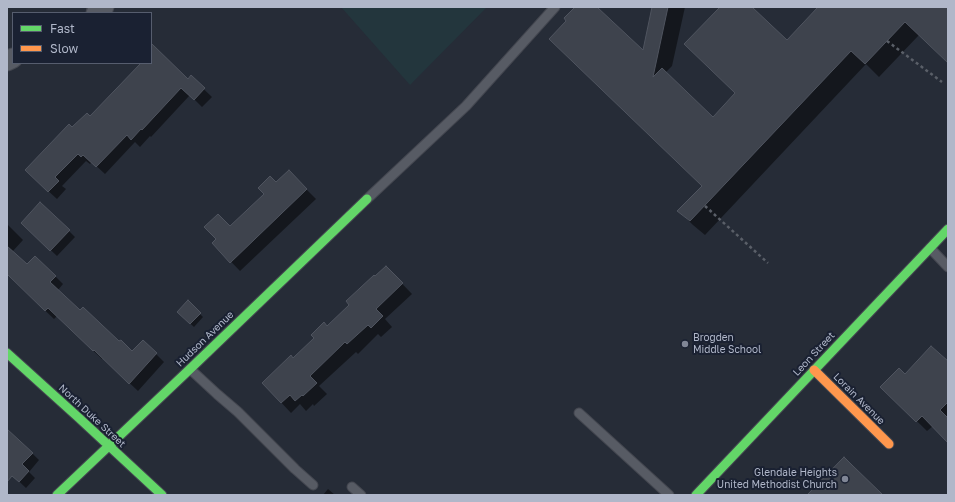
<!DOCTYPE html>
<html>
<head>
<meta charset="utf-8">
<style>
	body { margin:0 }
	#map { position:relative; width:955px; height:502px; overflow:hidden; background:#262c37; font-family:"Golos Text",sans-serif }
	canvas { display:block }
	.frame { position:absolute; inset:0; border:8px solid #b0b7c9; pointer-events:none }
	.legend { position:absolute; left:12px; top:12px; width:140px; height:52px; box-sizing:border-box; background:#1a2132; border:1px solid #565d6e; margin:0; padding:5px 7px; list-style:none; font-size:12px; color:#b0b7c9 }
	.legend li { display:flex; align-items:center; gap:8px; height:20px }
	.legend b { width:20px; border:1px solid #565d6e }
</style>
</head>
<body>
<div id="map">
<canvas width="955" height="502"></canvas>
<div class="frame"></div>
<ul class="legend">
<li><b style="height:5px;background:#63d668"></b>Fast</li>
<li><b style="height:5px;background:#ff974d"></b>Slow</li>
</ul>
</div>
<script>
const c = document.querySelector('canvas').getContext('2d');
c.lineJoin = 'round';
function fillPath(path, color) { c.fillStyle = color; c.fill(path, 'evenodd'); }
const toPath = rows => new Path2D(rows.map(r => 'M' + r).join(''));
function stroke(path, color, width, dash) { c.strokeStyle = color; c.lineWidth = width; c.lineCap = dash ? 'butt' : 'round'; c.setLineDash(dash || []); c.stroke(path); }
function label(font, color, halo, rows, align = 'center') {
  c.font = font + ' "Golos Text",sans-serif'; c.lineWidth = 4; c.setLineDash([]); c.textBaseline = 'middle'; c.strokeStyle = halo; c.fillStyle = color; for (const [text, x, y, turn = 0] of rows) {
    c.save(); c.translate(x, y); c.rotate((+turn || 0) * Math.PI / 180); c.textAlign = isNaN(turn) ? turn : align; if (halo) c.strokeText(text, 0, 0); c.fillText(text, 0, 0); c.restore();
  }
}
const green = toPath([
	[341,7,487,7,410,85]
]);
const shadow = toPath([
	[576,7,596,7,644,52,653,7,685,7,672,66,665,73,713,118,737,93,721,7,751,7,787,41,819,7,948,7,948,63,919,35,879,77,866,64,705,235,693,225,679,211,703,186,567,21],
	[151,55,188,80,191,77,212,97,202,107,190,95,151,137,150,136,140,147,135,142,105,174,92,162,90,164,86,161,62,186,66,189,57,199,34,178,72,129,90,117,143,63,151,63],
	[289,172,316,199,240,271,213,243],
	[22,223,69,231,75,237,57,256],
	[7,224,23,240,12,252,27,266,55,276,63,284,58,290,80,311,132,352,143,341,164,362,138,391,103,358,102,359,57,316,54,319,7,274],
	[386,267,412,294,385,319,392,327,381,337,378,334,358,354,356,352,319,386,327,394,314,406,313,404,306,411,300,404,291,413,263,383,293,359,351,305,375,277],
	[188,302,203,317,194,327,178,312],
	[948,363,948,441,933,426,927,431,882,387,905,375],
	[7,429,39,460,29,472,35,478,26,488,7,470],
	[328,489,335,495,323,495]
]);
const building = toPath([
	[575,7,597,7,643,50,652,7,668,7,653,77,662,68,713,117,735,93,684,44,720,7,752,7,787,40,818,7,948,7,948,63,905,22,865,64,851,51,690,221,677,211,702,186,549,39,566,21,564,18,575,7],
	[151,43,188,79,191,75,205,88,194,100,181,88,142,130,141,129,131,140,127,135,96,167,83,155,81,157,78,154,55,177,59,181,48,192,25,170,69,124,72,127,87,113,90,116,141,63,151,63,151,43],
	[289,170,307,189,230,263,212,243,216,239,204,227,218,214,230,226,264,194,258,188,270,176,276,182,289,170],
	[40,202,70,230,50,251,21,223,40,202],
	[7,246,27,264,35,256,56,276,50,282,80,310,83,307,119,341,121,340,132,351,143,340,157,353,129,384,94,350,93,351,48,308,45,311,7,274,7,246],
	[386,266,403,283,376,309,383,316,371,328,368,325,347,344,345,342,310,376,317,383,303,396,302,395,295,401,290,395,281,403,262,383,291,355,293,358,314,338,311,335,324,322,327,326,349,305,346,301,374,275,375,276,386,266],
	[188,300,201,313,190,324,177,312,188,300],
	[931,346,948,361,948,402,940,410,948,418,948,443,922,416,916,422,880,387,899,368,905,374,931,346],
	[7,429,33,453,22,464,29,471,19,482,12,476,7,482,7,429],
	[844,457,852,465,883,495,807,495,844,457]
]);
const path = toPath([
	[887,41,942,82],
	[705,206,768,263]
]);
const lane = toPath([
	[367,199,466,106,555,7],
	[930,248,948,267],
	[190,369,217,394,238,412,295,469,313,485],
	[579,413,669,495],
	[352,487,361,495]
]);
const street = toPath([
	[96,13,104,7],
	[7,61,13,58]
]);
const fast = toPath([
	[7,353,79,418,162,495],
	[57,495,190,369,367,199],
	[696,495,948,229]
]);
const slow = toPath([
	[814,370,889,444]
]);
const markers = [
	[685,344,4,"#808696"],
	[845,479,4,"#808696"]
];
const poiNames = [
	["Brogden",693,338],
	["Middle School",693,350],
	["Glendale Heights",837,473,"right"],
	["United Methodist Church",837,485,"right"]
];
const streetNames = [
	["Hudson Avenue",205,339,-44],
	["Leon Street",814,354,-47],
	["Lorain Avenue",859,399,45],
	["North Duke Street",92,416,43]
];
fillPath(green, '#23363d');
fillPath(shadow, '#0007');
fillPath(building, '#3e434d');
stroke(building, '#4f545f', 1);
stroke(lane, '#444750', 11);
stroke(street, '#444750', 21);
stroke(fast, '#444750', 11);
stroke(slow, '#444750', 11);
stroke(path, '#5a5f68', 2.5, [3, 3]);
stroke(lane, '#575b64', 9);
stroke(street, '#575b64', 19);
stroke(fast, '#63d668', 9);
stroke(slow, '#ff974d', 9);
for (const [x, y, r, color] of markers) { const dot = new Path2D(); dot.arc(x, y, r, 0, 2 * Math.PI); c.fillStyle = color; c.fill(dot); stroke(dot, '#1a2132', 1.5); }
label('10px', '#b0b7c9', '#1a2132', poiNames, 'left');
label('10px', '#b0b7c9', '#1a2132', streetNames);
</script>
</body>
</html>
